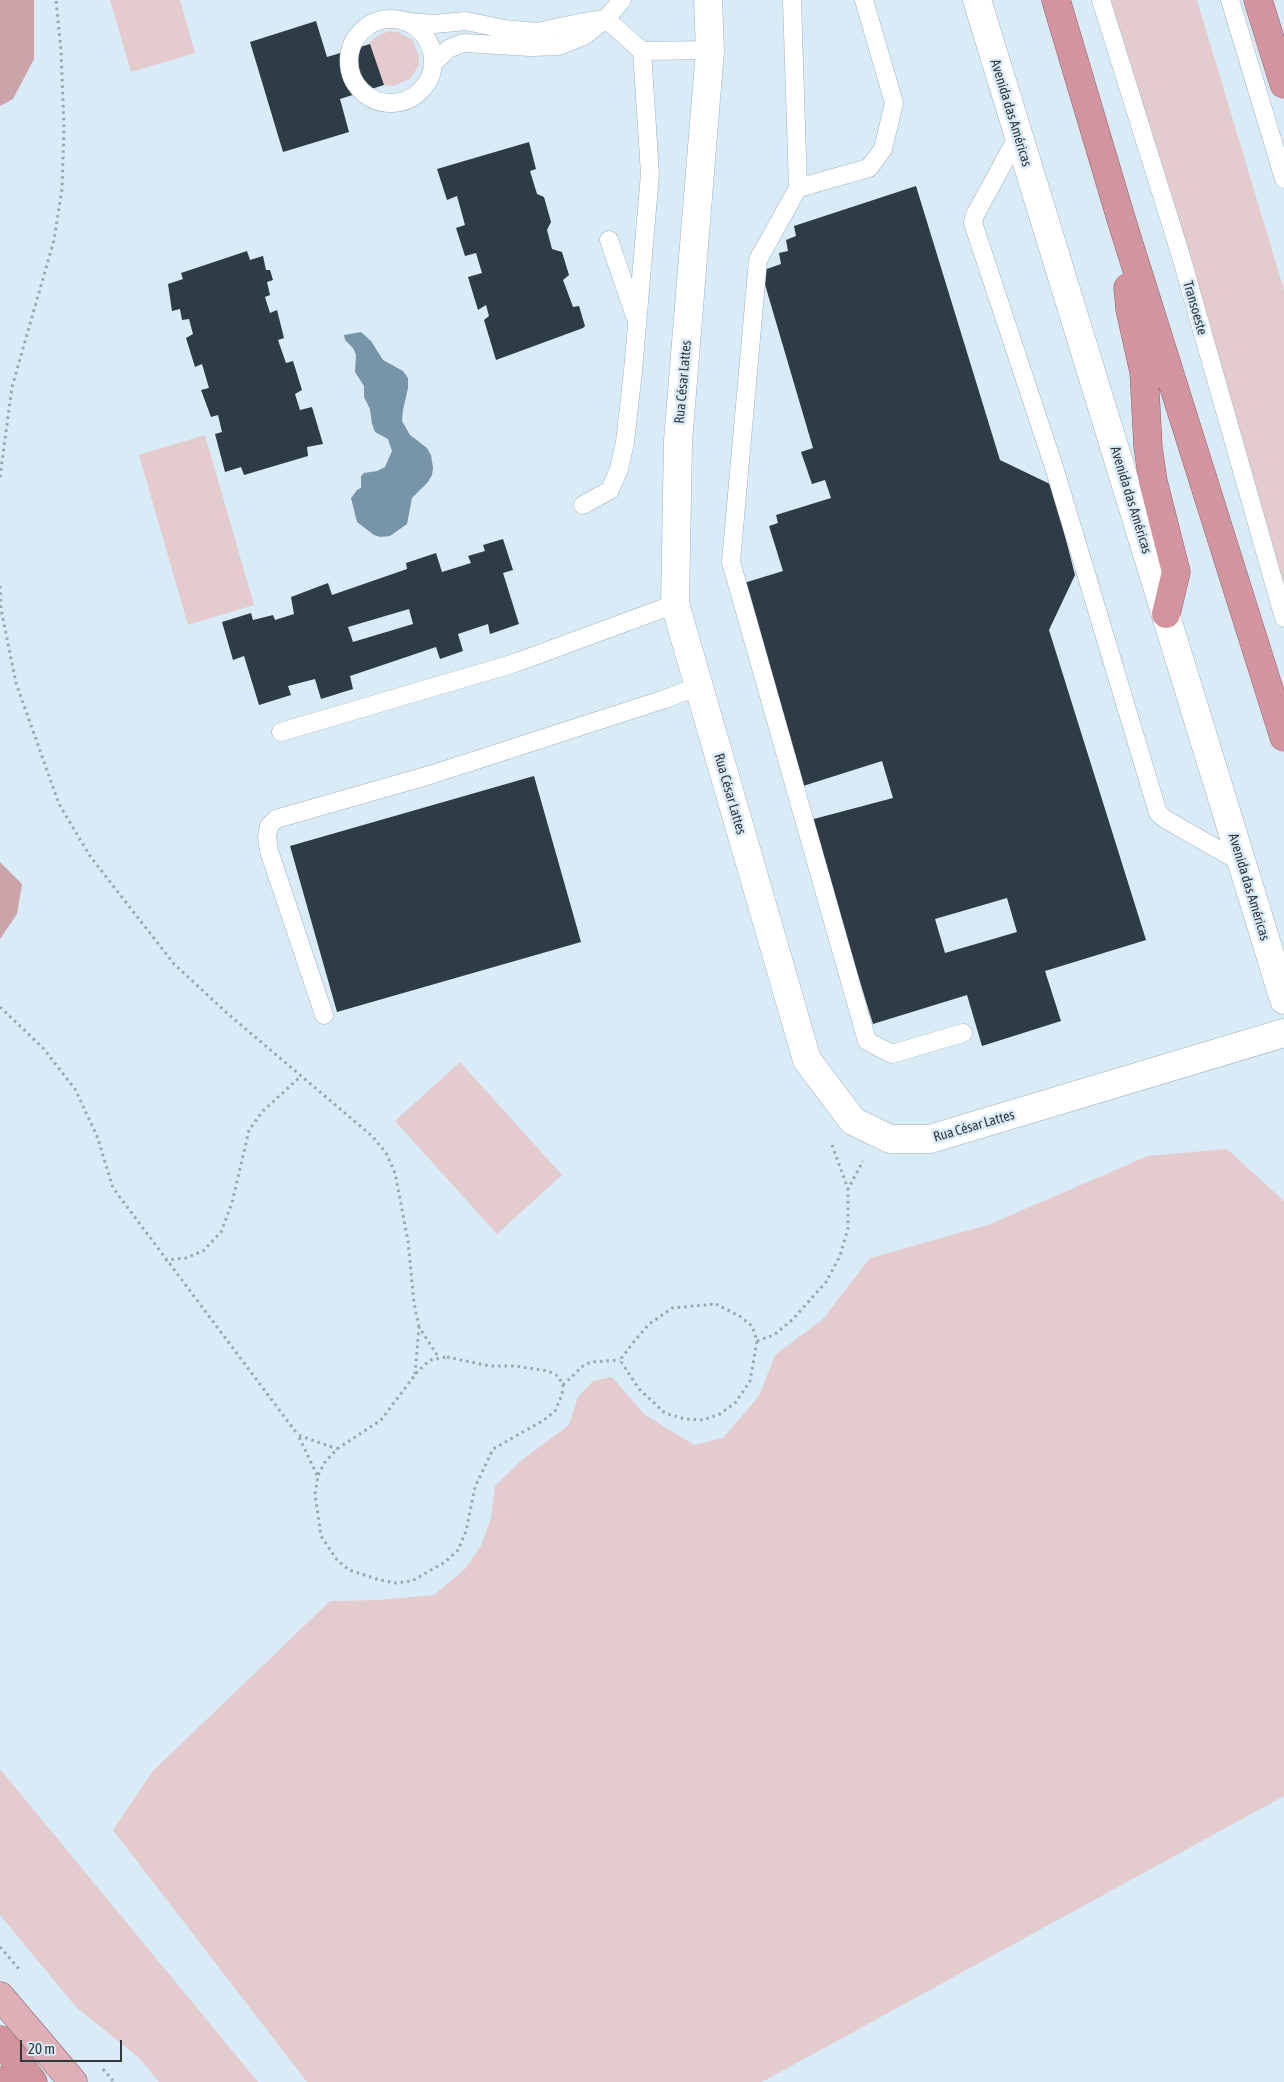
<!DOCTYPE html>
<html>
<head>
<meta charset="utf-8">
<style>
	body { margin:0 }
	#map { position:relative; width:1284px; height:2082px; overflow:hidden; background:#d9ebf7; font-family:"Asap Condensed",sans-serif }
	canvas { display:block }
	.scale { position:absolute; left:20px; top:2040px; width:102px; height:22px; box-sizing:border-box; border:2px solid #31383c; border-top:0; padding-left:6px; font-size:15px; line-height:18px; white-space:nowrap; color:#31383c; -webkit-text-stroke:4px #d9ebf7; paint-order:stroke }
</style>
</head>
<body>
<div id="map">
<canvas width="1284" height="2082"></canvas>
<div class="scale">20 m</div>
</div>
<script>
const c = document.querySelector('canvas').getContext('2d');
c.lineJoin = 'round';
function fillPath(path, color) { c.fillStyle = color; c.fill(path, 'evenodd'); }
const toPath = rows => new Path2D(rows.map(r => 'M' + r).join(''));
function stroke(path, color, width, dash) { c.strokeStyle = color; c.lineWidth = width; c.lineCap = dash ? 'butt' : 'round'; c.setLineDash(dash || []); c.stroke(path); }
function label(font, color, halo, rows, align = 'center') {
  c.font = font + ' "Asap Condensed",sans-serif'; c.lineWidth = 5; c.setLineDash([]); c.textBaseline = 'middle'; c.strokeStyle = halo; c.fillStyle = color; for (const [text, x, y, turn = 0] of rows) {
    c.save(); c.translate(x, y); c.rotate((+turn || 0) * Math.PI / 180); c.textAlign = isNaN(turn) ? turn : align; if (halo) c.strokeText(text, 0, 0); c.fillText(text, 0, 0); c.restore();
  }
}
const green = toPath([
	[110,0,180,0,195,53,131,72],
	[1106,0,1197,0,1284,290,1284,606],
	[389,31,398,32,413,40,419,56,419,65,410,79,393,86,383,85,368,46,374,38],
	[205,435,254,605,188,625,139,455],
	[460,1062,562,1175,497,1234,395,1121],
	[1227,1149,1284,1201,1284,1796,762,2082,307,2082,113,1830,152,1772,330,1601,380,1600,434,1595,465,1569,481,1546,491,1518,495,1486,522,1460,569,1425,578,1397,593,1381,612,1377,645,1415,694,1445,723,1438,759,1396,775,1355,823,1319,870,1258,988,1225,1148,1156],
	[0,1769,258,2082,159,2082,140,2059,76,2007,0,1915]
]);
const forest = toPath([
	[0,0,34,0,34,59,13,99,0,106],
	[0,862,22,884,17,914,0,939]
]);
const water = toPath([
	[361,332,371,341,383,360,403,371,408,378,408,388,403,410,402,421,410,435,427,448,431,455,433,468,432,475,428,482,412,498,407,524,390,536,380,537,374,535,357,522,351,498,357,490,361,488,361,476,364,473,377,471,385,467,392,451,388,439,375,432,372,424,370,409,364,397,364,386,355,372,356,355,353,348,345,340,344,335]
]);
const building = toPath([
	[316,21,327,57,370,44,384,85,340,99,349,132,283,152,250,42],
	[529,142,536,169,530,171,537,194,544,197,551,222,547,230,552,249,562,252,569,275,563,280,573,307,579,306,585,326,583,328,496,360,484,320,489,316,486,305,478,310,468,277,482,273,476,253,465,256,456,228,465,225,457,196,447,200,437,169],
	[916,186,1000,460,1052,485,1075,575,1049,630,1146,940,1045,971,1061,1021,982,1046,967,995,873,1024,810,820,893,798,882,761,803,786,744,583,783,571,769,526,778,523,776,515,831,498,825,480,812,484,801,452,813,448,761,271,781,264,779,253,788,251,786,240,796,236,794,226],
	[1007,898,1017,932,945,953,935,919],
	[247,251,250,260,263,256,266,270,270,270,273,280,267,282,270,295,265,297,270,313,277,310,284,338,278,340,286,363,293,361,302,390,295,394,300,410,312,407,323,444,307,447,308,456,244,475,241,467,225,472,215,434,222,432,218,415,211,417,201,390,209,388,202,364,195,367,186,338,193,334,189,319,182,320,180,309,172,311,168,284,183,279,181,273],
	[503,539,513,570,503,573,519,624,490,634,488,624,458,634,463,651,440,659,436,647,350,676,353,689,321,699,315,679,288,686,291,695,259,705,244,656,233,660,222,622,251,613,253,620,273,615,275,620,294,614,291,597,328,583,332,595,407,569,406,563,436,553,442,572,471,563,468,556,485,551,483,545],
	[409,609,413,624,353,642,348,627],
	[534,776,581,942,337,1012,290,846]
]);
const path = toPath([
	[0,477,12,387,54,240,62,189,64,127,61,50,56,0],
	[0,586,1,609,16,683,59,804,90,856,174,964,228,1014,372,1136,386,1153,395,1173,408,1241,414,1303,419,1327],
	[0,1007,43,1048,75,1089,97,1136,113,1188,298,1435],
	[832,1145,848,1189,863,1161],
	[165,1260,186,1258,203,1251,221,1232,232,1203,249,1130,263,1111,300,1077],
	[716,1304,741,1317,752,1326,757,1341,750,1381,736,1402,720,1414,703,1420,685,1419,665,1413,639,1389,620,1360,632,1344,648,1325,672,1308,716,1304],
	[757,1341,774,1335,793,1319,826,1282,840,1256,848,1228,848,1189],
	[447,1357,490,1366,516,1366,548,1371,558,1376,563,1385,562,1395,555,1411,544,1420,493,1449,475,1487,466,1531,458,1550,445,1562,412,1581,395,1583,380,1580,349,1570,337,1560,321,1536,315,1494,318,1475,325,1462,337,1449,381,1420,418,1371,430,1360,447,1357],
	[415,1374,419,1327,439,1358],
	[563,1385,583,1366,591,1362,620,1360],
	[317,1475,298,1435,337,1449],
	[0,1947,19,1969],
	[103,2069,114,2082]
]);
const service = toPath([
	[622,0,606,19,642,51,710,50],
	[792,0,798,188,758,260,731,562,867,1041,892,1054,963,1033],
	[1101,0,1180,253,1284,618],
	[1230,0,1284,179],
	'349 61a42 42 0 1 1 84 0a42 42 0 1 1-84 0Z',
	[408,22,434,24,466,21,504,29,537,32,584,22,606,19],
	[433,64,448,49,463,43,531,47,559,46,584,36,606,19],
	[1018,136,975,215,973,223,1054,467,1158,813,1165,819,1242,863],
	[798,188,869,168,883,149,894,103,864,0],
	[609,240,635,316],
	[583,505,610,490,619,469,625,442,633,371,650,174,642,51],
	[281,732,515,663,675,604],
	[324,1015,269,851,267,837,269,826,276,819,430,775,665,699,699,686]
]);
const minor = toPath([
	[708,0,710,50,678,441,675,604,807,1060,853,1121,890,1139,930,1139,1284,1033]
]);
const secondary = toPath([
	[977,0,1284,1000]
]);
const primary = toPath([
	[0,1996,73,2082]
]);
const trunk = toPath([
	[1056,0,1122,222,1284,737],
	[1258,0,1284,84],
	[1128,288,1130,309,1144,372,1148,447,1153,481,1176,572,1166,614],
	[0,2040,33,2082],
	[0,2081,1,2082]
]);
const streetNames = [
	["Avenida das Américas",1011,113,73],
	["Transoeste",1195,308,74],
	["Rua César Lattes",683,382,-85],
	["Avenida das Américas",1131,500,73],
	["Rua César Lattes",730,794,74],
	["Avenida das Américas",1249,887,73],
	["Rua César Lattes",974,1126,-16]
];
fillPath(green, '#e4cbce');
fillPath(forest, '#caa4a9');
fillPath(water, '#7795a8');
fillPath(building, '#2d3c45');
stroke(service, '#a0b1bd', 19);
stroke(minor, '#a0b1bd', 29);
stroke(secondary, '#a0b1bd', 29);
stroke(primary, '#92626c', 29);
stroke(trunk, '#92626c', 29);
stroke(path, '#98a6af', 3, [2.5, 4]);
stroke(service, '#fff', 18);
stroke(minor, '#fff', 28);
stroke(secondary, '#fff', 28);
stroke(primary, '#ddafb6', 28);
stroke(trunk, '#d2949e', 28);
label('14px', '#31383c', '#d9ebf7', streetNames);
</script>
</body>
</html>
